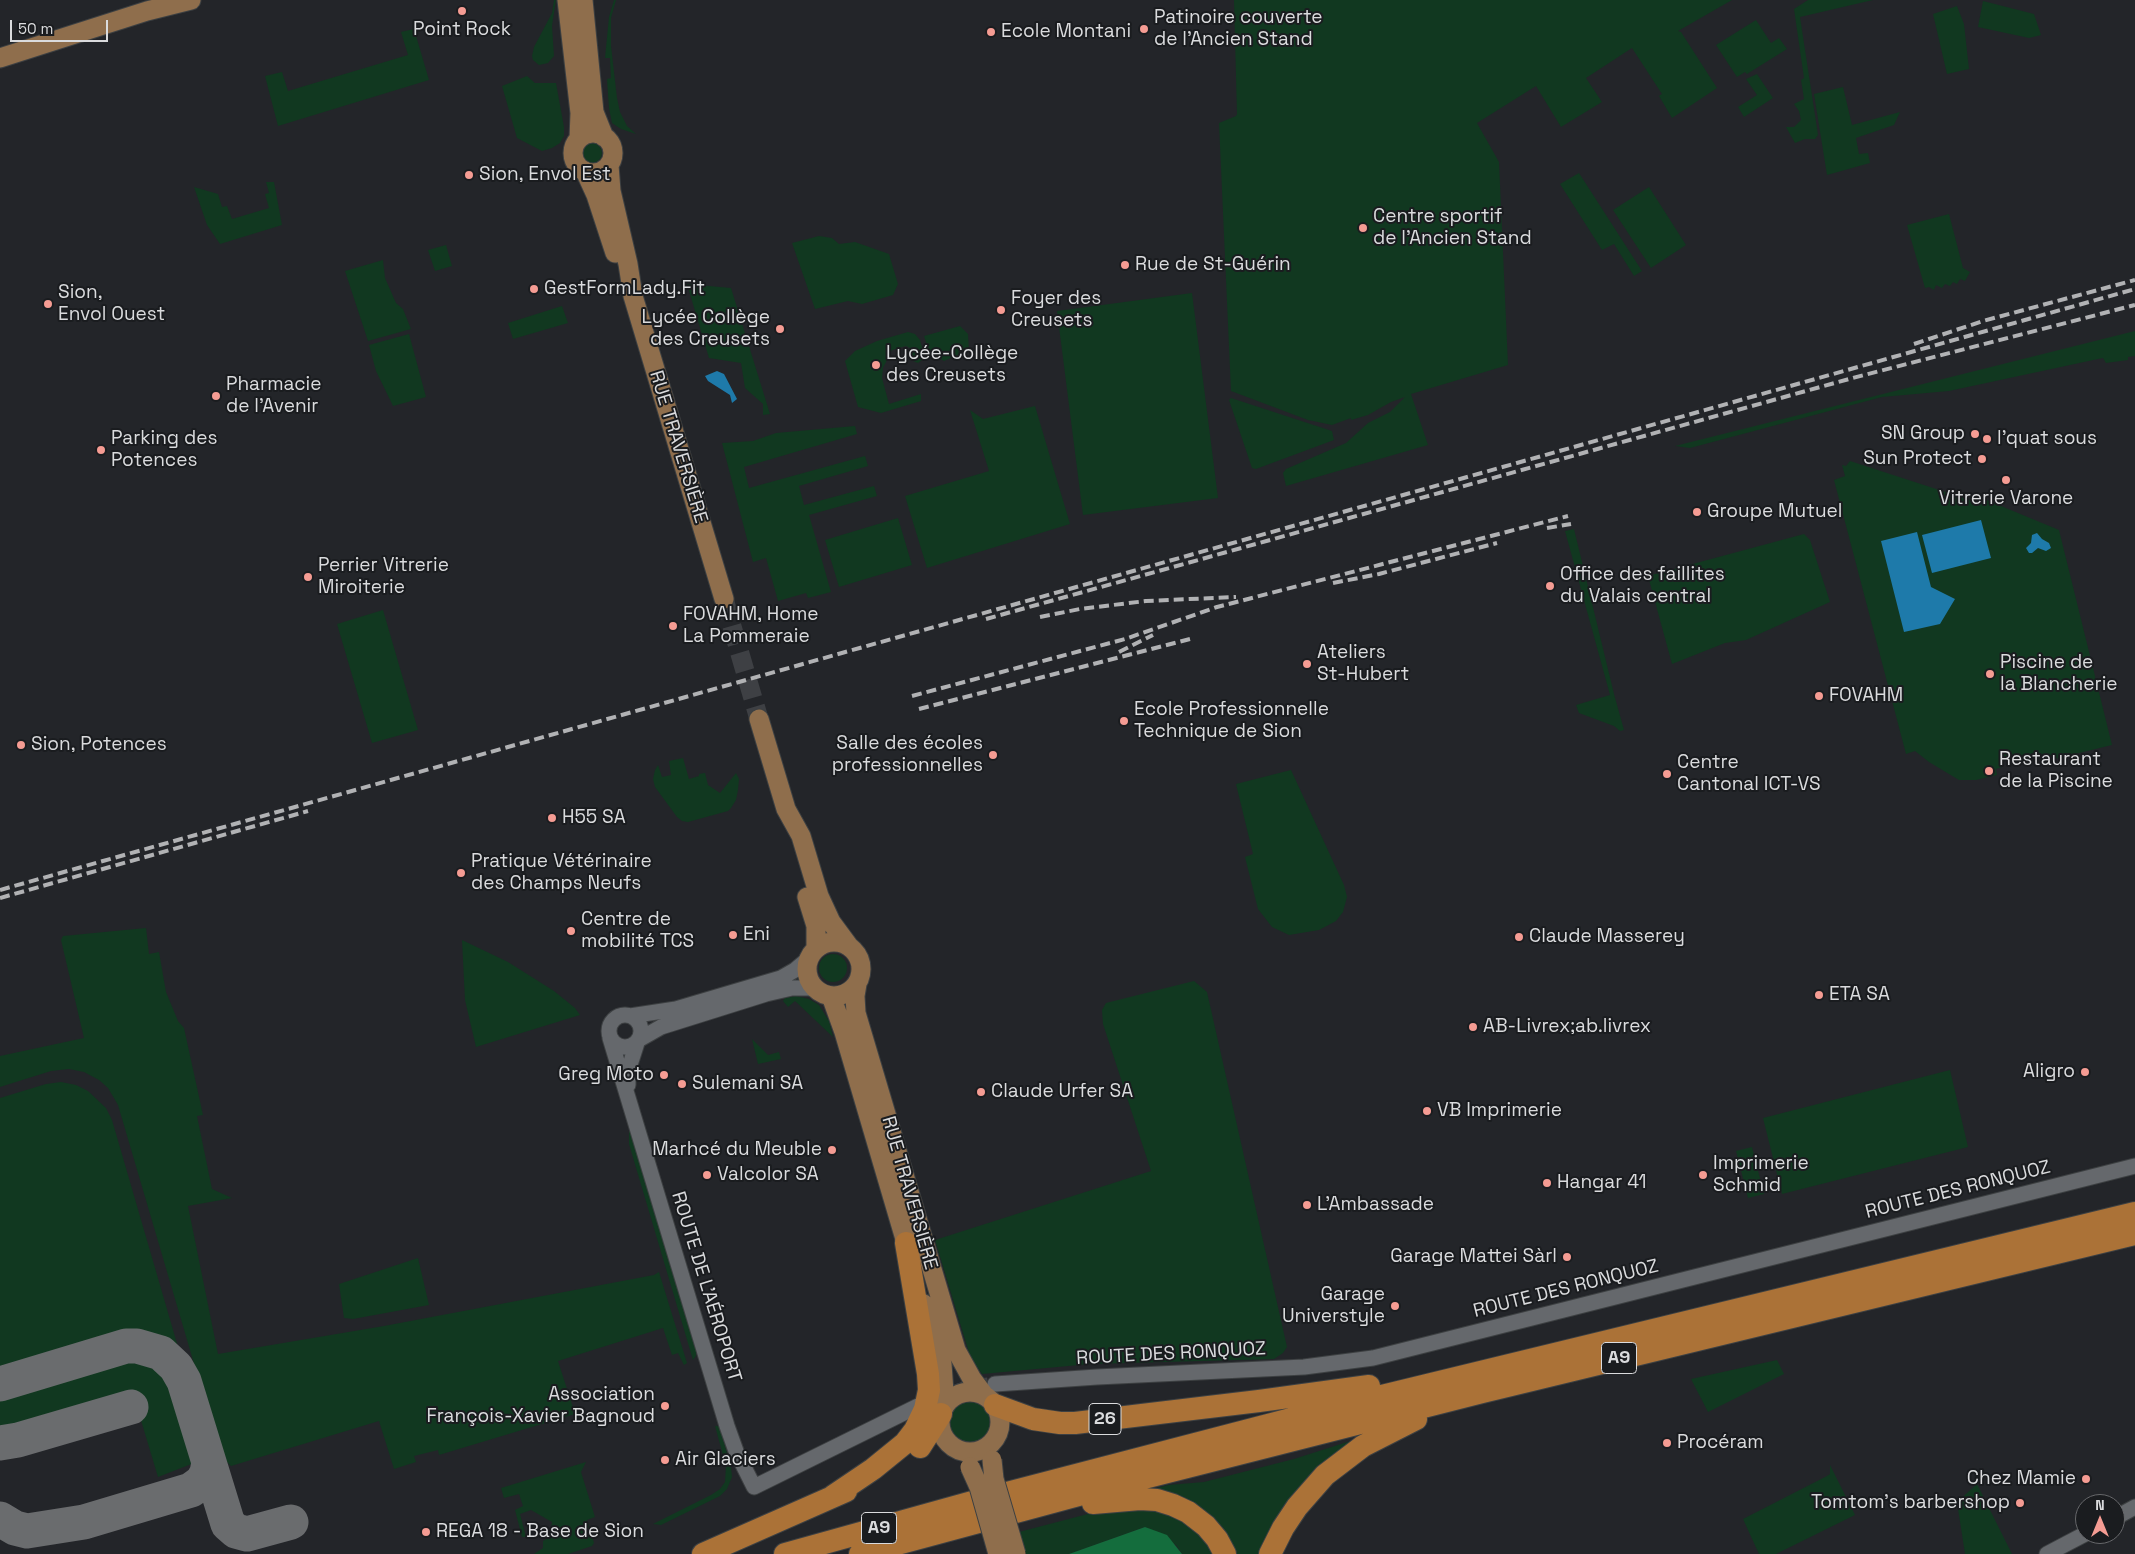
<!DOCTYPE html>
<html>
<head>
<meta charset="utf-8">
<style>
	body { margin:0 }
	#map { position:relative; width:2135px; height:1554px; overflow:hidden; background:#232529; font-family:"Space Grotesk",sans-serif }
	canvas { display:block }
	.north { position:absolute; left:2075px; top:1494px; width:50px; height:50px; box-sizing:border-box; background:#1a1c1f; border:1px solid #67686b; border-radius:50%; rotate:0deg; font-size:14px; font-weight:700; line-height:20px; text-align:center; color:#dadbdd }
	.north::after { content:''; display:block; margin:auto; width:18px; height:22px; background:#f59c93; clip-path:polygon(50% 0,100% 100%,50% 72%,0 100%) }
	.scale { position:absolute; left:10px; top:20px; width:98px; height:22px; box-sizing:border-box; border:2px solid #dadbdd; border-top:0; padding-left:6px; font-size:15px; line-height:18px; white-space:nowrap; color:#dadbdd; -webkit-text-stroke:4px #1a1c1f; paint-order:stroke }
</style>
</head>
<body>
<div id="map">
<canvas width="2135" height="1554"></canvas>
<div class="north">N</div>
<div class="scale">50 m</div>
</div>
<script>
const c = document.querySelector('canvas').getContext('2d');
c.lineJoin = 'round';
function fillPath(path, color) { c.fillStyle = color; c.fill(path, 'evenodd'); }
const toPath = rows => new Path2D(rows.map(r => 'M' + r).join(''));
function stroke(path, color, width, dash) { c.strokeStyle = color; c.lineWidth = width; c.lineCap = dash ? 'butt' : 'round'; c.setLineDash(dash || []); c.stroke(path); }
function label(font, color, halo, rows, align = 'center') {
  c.font = font + ' "Space Grotesk",sans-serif'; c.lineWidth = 4; c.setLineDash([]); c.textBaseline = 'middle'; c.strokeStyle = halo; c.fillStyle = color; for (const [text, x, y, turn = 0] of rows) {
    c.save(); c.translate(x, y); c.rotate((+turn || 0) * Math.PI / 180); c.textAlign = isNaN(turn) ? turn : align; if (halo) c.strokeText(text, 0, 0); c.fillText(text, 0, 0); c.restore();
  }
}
const green = toPath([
	[554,0,556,0,552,26,554,56,548,63,539,65,533,60,532,56,534,47,552,13],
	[614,0,616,0,611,18,611,46,617,98,620,112,627,126,636,134,621,129,612,123,609,108,607,79,611,78,610,58,605,58,609,17],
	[1234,0,1732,0,1678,31,1681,32,1717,88,1672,118,1659,96,1662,94,1632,48,1586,78,1602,102,1561,127,1536,86,1477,123,1499,162,1508,365,1411,394,1428,445,1286,486,1283,473,1286,469,1346,443,1368,423,1390,412,1405,397,1391,402,1368,415,1351,420,1351,418,1332,425,1308,420,1231,391,1219,123,1236,116,1237,114],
	[1808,0,1873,0,1800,17,1818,135,1815,139,1805,139,1795,143,1786,127,1794,127,1801,120,1799,111,1794,104,1804,99,1801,80,1804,78,1794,9],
	[1983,1,2034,14,2041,35,2029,38,1978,27],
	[1957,6,1964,24,1969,69,1947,74,1933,14],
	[1756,20,1771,43,1779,38,1787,49,1747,74,1745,72,1737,77,1716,45],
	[414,29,429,80,278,126,265,76,282,72,288,91,408,55,401,32],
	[1757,74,1773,98,1744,117,1738,107,1757,95,1746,79],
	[527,76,535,83,556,83,564,127,564,136,560,143,552,148,542,151,517,138,502,86],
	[1843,87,1852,125,1900,112,1894,125,1856,138,1859,154,1868,153,1870,163,1827,175,1814,94],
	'582 153a10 10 0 1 1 20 0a10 10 0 1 1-20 0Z',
	[1579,173,1642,271,1634,276,1614,244,1602,250,1560,184],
	[266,182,274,182,282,225,220,244,207,225,194,187,218,194,222,207,227,206,232,219,269,208,265,194,269,193],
	[1649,187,1686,245,1651,268,1613,210],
	[1949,214,1963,268,1970,272,1965,281,1960,279,1957,284,1953,282,1950,286,1945,284,1942,288,1936,285,1934,290,1929,287,1925,288,1907,225],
	[819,236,832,238,839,244,855,242,889,254,898,284,893,295,862,304,848,301,815,309,792,243],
	[446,245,452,266,435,271,428,250],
	[383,260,385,278,396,303,403,309,411,329,368,341,345,271],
	[687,284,731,288,770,414,763,415,763,404,745,388,741,363,709,358],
	[1192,293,1218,498,1083,515,1057,311],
	[562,306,568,323,513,339,508,323],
	[960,326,968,334,969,350,944,361,929,352,924,336],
	[2135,331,2135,356,2128,357,2128,360,2106,363,2103,358,2098,359,1949,391,1882,397,1690,448,1675,446],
	[908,332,915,334,920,340,924,354,922,360,918,363,913,361,910,353,912,349,906,346,892,350,883,368,882,378,889,404,921,394,921,401,881,413,858,407,845,361,855,351,877,341],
	[409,334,426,397,393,406,376,371,369,345],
	[1231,398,1332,431,1334,440,1256,469,1252,468,1229,400],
	[1035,406,1070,524,927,568,905,496,989,471,970,410,983,419],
	[855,426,857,434,744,467,749,488,865,456,868,466,799,486,804,505,874,486,877,496,809,515,831,592,808,598,806,593,778,601,766,558,753,562,722,443,753,441,776,433],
	[1850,461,1970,500,1972,494,2059,530,2112,745,2046,761,2039,757,2013,763,2011,758,2000,761,2002,767,1996,769,1997,775,1976,780,1959,780,1929,762,1915,751,1906,754,1834,480,1845,476,1842,465,1846,466],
	[898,518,912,565,839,587,825,540],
	[1574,529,1614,694,1624,730,1620,731,1614,726,1579,713,1576,705,1610,695,1565,531],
	[1804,534,1810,540,1830,602,1746,640,1725,643,1672,664,1648,576],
	[383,610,418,730,372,743,337,624],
	[683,758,689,779,699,776,699,774,705,773,708,785,720,793,736,773,739,779,738,790,736,800,731,808,728,811,688,822,682,821,677,817,655,787,653,779,655,770,658,765,662,777,671,775,669,761],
	[1291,770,1344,885,1347,897,1343,912,1336,921,1319,930,1289,935,1272,927,1258,909,1245,857,1253,854,1236,784],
	[146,928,149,954,159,952,166,992,178,1021,184,1028,203,1115,197,1116,212,1189,232,1198,188,1206,218,1354,384,1326,654,1275,659,1272,687,1363,684,1365,678,1353,672,1355,663,1328,558,1361,575,1414,439,1455,438,1450,414,1456,416,1462,394,1469,379,1421,231,1466,226,1461,195,1367,118,1105,108,1088,99,1080,84,1072,69,1069,51,1071,0,1087,0,1056,84,1038,61,940,63,936],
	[462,940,508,962,554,991,575,1008,580,1015,476,1047,465,1000],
	'819 968a14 14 0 1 1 28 0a14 14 0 1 1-28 0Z',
	[1194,981,1207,992,1287,1347,1283,1353,1274,1359,1090,1364,982,1374,970,1356,935,1240,1151,1171,1103,1024,1102,1010,1106,1003],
	[796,996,809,999,819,1005,829,1021,833,1037,795,1001,788,1007,783,1001,785,998],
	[752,1039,768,1055,779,1052,781,1059,758,1064],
	[1950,1070,1968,1147,1782,1194,1763,1118],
	[61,1082,76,1085,88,1091,106,1108,112,1120,178,1347,160,1336,146,1332,135,1332,0,1374,0,1098,46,1084],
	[629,1129,632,1131,696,1348,696,1356,693,1360,629,1144],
	[1752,1147,1764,1194,1748,1198,1736,1151],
	[418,1258,429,1305,353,1319,344,1318,339,1284],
	[120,1358,146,1361,155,1366,168,1380,194,1463,158,1477,134,1397,0,1437,0,1394],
	[1777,1360,1784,1374,1708,1412,1691,1379],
	'950 1422a20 20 0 1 1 40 0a20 20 0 1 1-40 0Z',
	[715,1426,718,1426,720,1428,731,1468,732,1477,727,1489,720,1496,661,1525,653,1524,711,1495,720,1489,725,1482,726,1466],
	[1363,1437,1263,1554,1234,1554,1153,1489,1168,1485,1204,1482,1294,1459],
	[586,1462,581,1472,595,1517,587,1520,594,1543,592,1546,568,1554,534,1554,543,1548,543,1541,550,1537,552,1522,531,1510,520,1514,526,1537,522,1537,515,1510,523,1506,519,1494,504,1498,501,1488],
	[1830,1465,1855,1515,1776,1554,1759,1554,1743,1519,1827,1476,1830,1474],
	[1977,1484,2012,1554,1965,1554,1957,1502],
	[1150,1508,1175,1516,1200,1534,1215,1554,1182,1554,1176,1545,1145,1527,1069,1554,1026,1554,1019,1532,1103,1510]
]);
const forest = toPath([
	[1145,1527,1167,1535,1182,1554,1069,1554]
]);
const water = toPath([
	[717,371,724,374,737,399,732,403,730,395,708,381,705,376],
	[1981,520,1991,558,1932,573,1922,535],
	[1917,532,1931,587,1955,599,1940,624,1904,632,1881,541],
	[2037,533,2042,539,2049,543,2051,548,2046,551,2038,548,2032,553,2029,553,2026,548,2031,543,2032,535]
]);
const taxiway = toPath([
	[0,1384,126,1346,137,1346,161,1353,176,1367,184,1381,228,1524,236,1531,247,1534,291,1522],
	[0,1443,18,1440,131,1407],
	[0,1519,15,1528,27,1531,84,1522,191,1490,202,1482,207,1473,209,1462]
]);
const minorTunnel = toPath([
	[935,1399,970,1387,988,1385]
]);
const majorTunnel = toPath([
	[724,599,759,719]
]);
const minor = toPath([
	'609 1031a16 16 0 1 1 32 0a16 16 0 1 1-32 0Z',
	[630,1016,676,1009,781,978,795,970,808,959],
	[610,1038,727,1426,736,1451,754,1487,918,1406],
	[640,1039,661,1027,766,994,792,988,813,988],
	[628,1085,628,1071,637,1043],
	[995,1384,1097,1377,1304,1367,1373,1358,2135,1166],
	[2115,1518,2135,1507],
	[2047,1554,2085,1534]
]);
const major = toPath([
	[567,0,580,113,579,139],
	[583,0,594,112,604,137],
	[0,58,147,11,191,0],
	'573 153a20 20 0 1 1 40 0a20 20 0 1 1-40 0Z',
	[609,165,611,191,628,264,633,296,724,599],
	[585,171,596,195,615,253],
	[759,719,786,809,801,836,819,896,831,922,848,945],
	[807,897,816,926,816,948],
	'807 969a27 27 0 1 1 54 0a27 27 0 1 1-54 0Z',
	[857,984,855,996,856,1013,956,1350,972,1379,984,1395],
	[831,996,844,1032,910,1256],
	[924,1304,942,1364,945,1406],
	'940 1422a30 30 0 1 1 60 0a30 30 0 1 1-60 0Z'
]);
const highway = toPath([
	[995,1405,1033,1419,1060,1423,1075,1423,1259,1401,1369,1386],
	[920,1447,941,1414],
	[833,1496,873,1469,905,1443,915,1430,925,1409,929,1390,928,1374,906,1243],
	[1093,1503,1140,1499,1157,1500,1173,1505,1188,1512,1206,1526,1217,1539,1225,1554],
	[703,1554,846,1491],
	[785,1554,972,1502,1345,1405,2135,1213],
	[860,1554,1105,1488,1482,1392,2135,1234],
	[1270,1554,1283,1528,1297,1507,1325,1475,1363,1446,1416,1419]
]);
const rail = toPath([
	[1914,344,1983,321,2135,280],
	[1547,528,1571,524],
	[1333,583,1379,574,1497,543],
	[1040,617,1080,609,1146,601,1236,597],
	[986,619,1849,379,2135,305],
	[1119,652,1153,635],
	[912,696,1125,639,1217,607,1568,516],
	[919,709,1190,639],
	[0,890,2135,289],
	[0,898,308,811]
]);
const majorBridge = toPath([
	[992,1460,994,1479,1016,1554],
	[970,1467,979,1487,998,1554]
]);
const markers = [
	[462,11,5,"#f59c93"],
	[1144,29,5,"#f59c93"],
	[991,32,5,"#f59c93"],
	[469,175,5,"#f59c93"],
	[1363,228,5,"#f59c93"],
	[1125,265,5,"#f59c93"],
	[534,289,5,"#f59c93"],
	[48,304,5,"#f59c93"],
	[1001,310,5,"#f59c93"],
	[780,329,5,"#f59c93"],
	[876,365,5,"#f59c93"],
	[216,396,5,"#f59c93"],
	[1975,434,5,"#f59c93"],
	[1987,439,5,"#f59c93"],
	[101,450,5,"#f59c93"],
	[1982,459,5,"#f59c93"],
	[2006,480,5,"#f59c93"],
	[1697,512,5,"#f59c93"],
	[308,577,5,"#f59c93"],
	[1550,586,5,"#f59c93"],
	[673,626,5,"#f59c93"],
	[1307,664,5,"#f59c93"],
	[1990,674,5,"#f59c93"],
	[1819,696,5,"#f59c93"],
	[1124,721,5,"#f59c93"],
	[21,745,5,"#f59c93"],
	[993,755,5,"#f59c93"],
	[1989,771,5,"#f59c93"],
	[1667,774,5,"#f59c93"],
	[552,818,5,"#f59c93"],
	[461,873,5,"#f59c93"],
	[571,931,5,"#f59c93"],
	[733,935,5,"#f59c93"],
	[1519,937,5,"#f59c93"],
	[1819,995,5,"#f59c93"],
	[1473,1027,5,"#f59c93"],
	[2085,1072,5,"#f59c93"],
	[664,1075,5,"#f59c93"],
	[682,1084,5,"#f59c93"],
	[981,1092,5,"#f59c93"],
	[1427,1111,5,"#f59c93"],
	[832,1150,5,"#f59c93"],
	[707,1175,5,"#f59c93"],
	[1703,1175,5,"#f59c93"],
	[1547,1183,5,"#f59c93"],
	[1307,1205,5,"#f59c93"],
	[1567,1257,5,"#f59c93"],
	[1395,1306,5,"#f59c93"],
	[665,1406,5,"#f59c93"],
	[1667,1443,5,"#f59c93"],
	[665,1460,5,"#f59c93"],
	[2086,1479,5,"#f59c93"],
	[2020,1503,5,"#f59c93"],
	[426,1532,5,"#f59c93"]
];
const shields = [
	[1619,1358,35],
	[1105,1419,32],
	[879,1528,35]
];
const shieldNames = [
	["A9",1619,1358],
	["26",1105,1419],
	["A9",879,1528]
];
const poiNames = [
	["Patinoire couverte",1154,18],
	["de l'Ancien Stand",1154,40],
	["Point Rock",462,30,"center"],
	["Ecole Montani",1001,32],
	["Sion, Envol Est",479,175],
	["Centre sportif",1373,217],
	["de l'Ancien Stand",1373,239],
	["Rue de St-Guérin",1135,265],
	["GestFormLady.Fit",544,289],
	["Sion,",58,293],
	["Envol Ouest",58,315],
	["Foyer des",1011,299],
	["Creusets",1011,321],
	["Lycée Collège",770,318,"right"],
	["des Creusets",770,340,"right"],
	["Lycée-Collège",886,354],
	["des Creusets",886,376],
	["Pharmacie",226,385],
	["de l'Avenir",226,407],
	["SN Group",1965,434,"right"],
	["Parking des",111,439],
	["Potences",111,461],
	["l'quat sous",1997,439],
	["Sun Protect",1972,459,"right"],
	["Vitrerie Varone",2006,499,"center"],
	["Groupe Mutuel",1707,512],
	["Perrier Vitrerie",318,566],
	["Miroiterie",318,588],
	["Office des faillites",1560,575],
	["du Valais central",1560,597],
	["FOVAHM, Home",683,615],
	["La Pommeraie",683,637],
	["Ateliers",1317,653],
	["St-Hubert",1317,675],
	["Piscine de",2000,663],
	["la Blancherie",2000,685],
	["FOVAHM",1829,696],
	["Ecole Professionnelle",1134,710],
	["Technique de Sion",1134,732],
	["Salle des écoles",983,744,"right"],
	["professionnelles",983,766,"right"],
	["Sion, Potences",31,745],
	["Restaurant",1999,760],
	["de la Piscine",1999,782],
	["Centre",1677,763],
	["Cantonal ICT-VS",1677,785],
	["H55 SA",562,818],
	["Pratique Vétérinaire",471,862],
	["des Champs Neufs",471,884],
	["Centre de",581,920],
	["mobilité TCS",581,942],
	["Eni",743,935],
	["Claude Masserey",1529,937],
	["ETA SA",1829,995],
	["AB-Livrex;ab.livrex",1483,1027],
	["Aligro",2075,1072,"right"],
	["Greg Moto",654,1075,"right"],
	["Sulemani SA",692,1084],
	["Claude Urfer SA",991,1092],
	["VB Imprimerie",1437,1111],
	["Marhcé du Meuble",822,1150,"right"],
	["Imprimerie",1713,1164],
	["Schmid",1713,1186],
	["Valcolor SA",717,1175],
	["Hangar 41",1557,1183],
	["L'Ambassade",1317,1205],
	["Garage Mattei Sàrl",1557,1257,"right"],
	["Garage",1385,1295,"right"],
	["Universtyle",1385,1317,"right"],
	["Association",655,1395,"right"],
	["François-Xavier Bagnoud",655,1417,"right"],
	["Procéram",1677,1443],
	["Air Glaciers",675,1460],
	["Chez Mamie",2076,1479,"right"],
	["Tomtom's barbershop",2010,1503,"right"],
	["REGA 18 - Base de Sion",436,1532]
];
const streetNames = [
	["RUE TRAVERSIÈRE",678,447,73],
	["ROUTE DES RONQUOZ",1958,1190,-14],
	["RUE TRAVERSIÈRE",909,1193,74],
	["ROUTE DE L'AÉROPORT",706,1287,73],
	["ROUTE DES RONQUOZ",1566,1289,-14],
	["ROUTE DES RONQUOZ",1171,1354,-3]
];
fillPath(green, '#113820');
fillPath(forest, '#146d3d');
fillPath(water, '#1e7aaa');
stroke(taxiway, '#6a6c6e', 35);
stroke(minorTunnel, '#3e4044', 15, [15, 8]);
stroke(majorTunnel, '#3e4044', 19, [19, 9]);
stroke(minor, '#3d4042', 17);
stroke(major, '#3d4042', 21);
stroke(highway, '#3d4042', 24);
stroke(minor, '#65686c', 15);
stroke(major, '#8f6e4c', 19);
stroke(highway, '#ab7237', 22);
stroke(rail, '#b1b2b4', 4, [10, 5]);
stroke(majorBridge, '#3d4042', 21, []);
stroke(majorBridge, '#8f6e4c', 19);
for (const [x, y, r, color] of markers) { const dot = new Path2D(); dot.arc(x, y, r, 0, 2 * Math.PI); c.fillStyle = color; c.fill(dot); stroke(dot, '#1a1c1f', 2); }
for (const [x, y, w] of shields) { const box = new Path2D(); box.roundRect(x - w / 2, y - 15.5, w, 31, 4); c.fillStyle = '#1a1c1f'; c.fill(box); stroke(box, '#dadbdd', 1); }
label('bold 18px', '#dadbdd', null, shieldNames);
label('19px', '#dadbdd', '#1a1c1f', poiNames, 'left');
label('19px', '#dadbdd', '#1a1c1f', streetNames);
</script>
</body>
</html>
